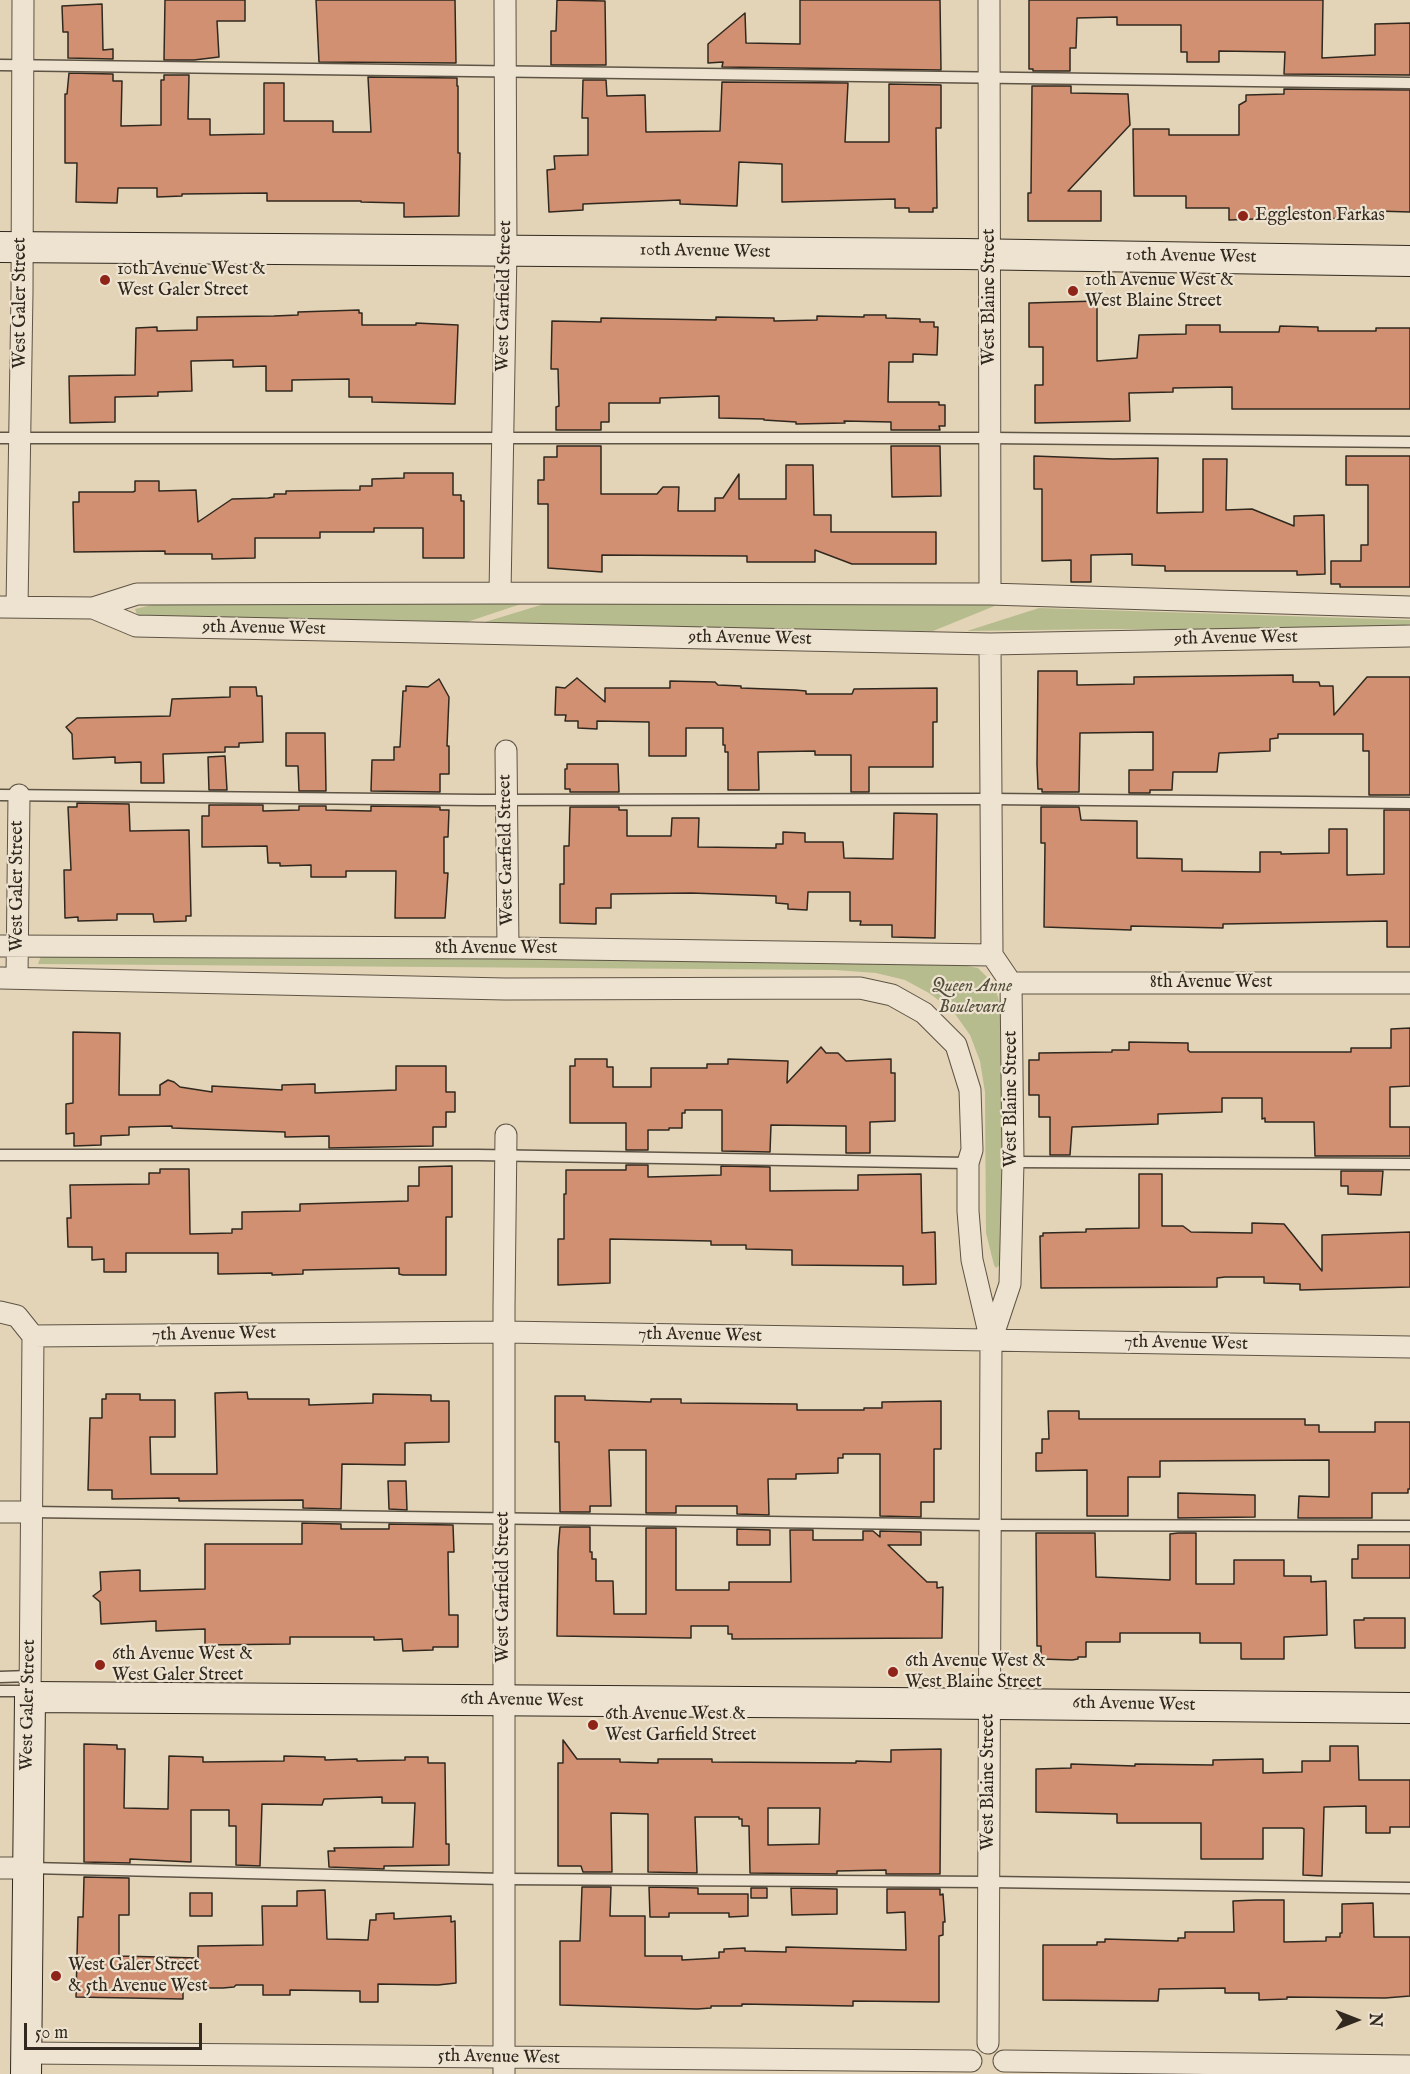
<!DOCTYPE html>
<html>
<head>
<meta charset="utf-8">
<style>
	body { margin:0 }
	#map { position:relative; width:1410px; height:2074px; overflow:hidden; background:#e3d4b7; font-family:"IM FELL English",serif }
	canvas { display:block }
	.north { position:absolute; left:1326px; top:1990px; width:60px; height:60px; -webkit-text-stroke:4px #ede3d0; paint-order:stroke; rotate:90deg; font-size:16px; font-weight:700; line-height:24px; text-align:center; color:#31291f }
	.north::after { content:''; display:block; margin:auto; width:21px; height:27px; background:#31291f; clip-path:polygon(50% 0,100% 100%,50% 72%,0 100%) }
	.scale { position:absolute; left:24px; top:2023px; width:178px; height:27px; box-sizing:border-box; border:3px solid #31291f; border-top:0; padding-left:8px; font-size:18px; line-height:21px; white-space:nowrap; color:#31291f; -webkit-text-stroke:4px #ede3d0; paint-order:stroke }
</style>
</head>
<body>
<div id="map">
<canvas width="1410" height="2074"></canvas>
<div class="north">N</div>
<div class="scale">50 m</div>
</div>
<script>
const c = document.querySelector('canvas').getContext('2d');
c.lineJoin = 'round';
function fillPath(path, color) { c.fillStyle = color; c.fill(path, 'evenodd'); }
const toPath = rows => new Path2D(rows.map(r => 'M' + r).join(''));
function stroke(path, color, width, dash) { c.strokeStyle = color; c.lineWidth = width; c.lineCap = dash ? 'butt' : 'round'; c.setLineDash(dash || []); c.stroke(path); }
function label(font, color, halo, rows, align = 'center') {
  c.font = font + ' "IM FELL English",serif'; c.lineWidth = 4.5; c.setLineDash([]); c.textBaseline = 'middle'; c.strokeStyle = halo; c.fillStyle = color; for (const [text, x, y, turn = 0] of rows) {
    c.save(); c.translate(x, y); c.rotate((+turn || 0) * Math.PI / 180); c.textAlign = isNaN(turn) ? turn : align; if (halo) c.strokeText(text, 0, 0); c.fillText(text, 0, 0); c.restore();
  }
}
const green = toPath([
	[533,600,464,623,464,626,137,615,135,609,152,605],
	[554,601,743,603,997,605,933,631,475,627,475,625],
	[1039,608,1410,620,1410,624,1370,631,1107,629,967,631],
	[41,956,852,961,962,965,978,968,993,983,1001,1006,1001,1264,996,1268,994,1265,986,1233,985,1092,980,1061,970,1035,953,1011,929,993,905,980,876,973,835,970,38,964]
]);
const building = toPath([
	[165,0,245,0,245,21,217,21,219,57,194,60,164,60,165,0],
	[316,0,455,0,456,63,319,62,316,0],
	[557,0,605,1,606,65,551,65,551,31,556,31,557,0],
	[800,0,940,0,941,70,722,67,723,62,708,63,708,44,745,13,746,43,800,44,800,0],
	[1029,0,1323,0,1322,58,1375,55,1375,24,1410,23,1410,75,1284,74,1285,52,1219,51,1219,62,1187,62,1187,52,1181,52,1181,25,1117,25,1117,17,1077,18,1076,48,1070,48,1070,71,1033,71,1033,69,1029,69,1029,0],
	[102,4,103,50,113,49,113,59,68,58,68,32,63,32,62,6,102,4],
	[69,73,113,74,113,81,122,81,121,126,161,125,161,80,164,80,164,75,189,75,188,119,210,119,210,135,264,134,264,83,284,83,284,121,333,121,333,132,371,132,368,77,457,78,457,86,458,86,458,153,460,153,459,216,404,217,404,203,361,202,361,201,267,201,267,193,182,194,182,196,157,197,157,188,118,188,117,203,76,202,77,163,65,163,65,94,67,94,69,73],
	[583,80,606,80,607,96,645,95,646,132,720,131,722,82,848,83,845,142,889,142,889,84,941,85,941,128,936,128,937,208,933,208,933,212,909,212,909,208,895,208,895,199,782,202,782,164,739,162,737,206,680,204,680,200,583,204,583,210,549,212,547,170,555,169,554,156,588,155,588,118,582,118,583,80],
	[1032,86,1071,86,1071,93,1128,94,1130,125,1068,191,1101,191,1101,221,1028,221,1028,193,1031,193,1032,86],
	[1284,89,1410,90,1410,212,1342,210,1342,219,1306,217,1229,220,1229,208,1186,208,1186,196,1134,196,1133,129,1169,129,1169,135,1239,135,1239,105,1246,101,1246,95,1284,94,1284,89],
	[1097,301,1097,361,1137,358,1139,335,1186,334,1186,325,1220,325,1220,332,1279,332,1280,326,1318,327,1318,331,1376,331,1376,328,1410,328,1410,409,1232,409,1232,387,1173,388,1173,392,1129,393,1130,421,1035,423,1035,385,1043,385,1043,347,1029,347,1029,303,1097,301],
	[359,310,359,313,362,313,362,325,416,325,416,323,458,325,455,404,372,402,372,397,349,397,349,379,292,380,292,391,266,391,266,366,233,367,233,360,191,361,192,391,158,392,158,396,115,397,115,422,70,423,69,376,135,375,136,328,157,327,157,331,197,330,197,317,274,316,298,315,298,312,359,310],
	[864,315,886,315,886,318,920,319,920,322,934,322,934,327,938,327,937,355,913,354,913,362,889,362,888,402,939,402,939,405,945,405,945,426,939,426,940,430,891,430,891,422,844,421,845,423,796,424,796,422,764,420,764,419,719,418,719,396,660,398,660,403,609,403,609,422,601,422,601,430,556,430,556,407,559,406,558,369,551,369,552,321,601,322,601,318,716,320,716,317,774,318,774,321,817,320,817,316,864,317,864,315],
	[557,446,601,446,601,494,657,494,663,487,679,487,678,511,715,511,715,498,723,498,739,474,739,499,786,499,786,465,813,465,814,515,831,515,831,532,936,532,936,564,852,564,815,550,815,562,747,562,747,556,602,555,602,572,548,568,548,504,538,504,538,480,544,480,544,457,557,457,557,446],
	[891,446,940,446,941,496,892,497,891,446],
	[1034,456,1113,459,1158,458,1157,513,1203,512,1203,459,1227,459,1226,510,1252,509,1294,526,1294,516,1324,515,1325,574,1297,575,1297,571,1165,571,1165,566,1132,565,1132,554,1091,555,1091,582,1071,582,1071,560,1042,561,1042,489,1034,489,1034,456],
	[1346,456,1410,456,1410,587,1340,587,1340,584,1331,584,1331,561,1361,561,1361,545,1368,545,1368,485,1346,485,1346,456],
	[404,473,453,473,453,495,461,495,461,501,464,501,464,558,423,558,423,528,374,528,374,532,320,532,320,538,255,538,255,558,212,559,212,554,165,554,165,551,74,552,73,502,79,502,79,492,133,492,135,491,135,481,159,481,159,491,196,490,198,522,232,499,268,498,274,497,274,494,286,494,286,491,360,490,360,486,372,486,372,479,404,478,404,473],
	[1038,671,1077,671,1077,685,1134,684,1134,677,1293,675,1293,682,1319,682,1320,686,1333,686,1334,715,1367,677,1410,677,1410,795,1369,795,1369,751,1363,751,1363,734,1278,734,1278,738,1270,739,1270,751,1219,753,1217,772,1173,772,1172,790,1150,790,1150,793,1129,793,1129,770,1153,770,1153,732,1080,733,1079,792,1042,792,1042,789,1038,789,1037,764,1038,671],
	[577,678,605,702,605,688,670,688,670,681,715,682,718,685,741,686,741,688,795,690,806,691,806,694,852,694,854,689,937,688,937,722,933,722,933,767,869,767,869,792,851,792,851,755,815,755,815,751,758,752,759,790,728,790,728,752,725,752,725,745,723,745,723,728,686,728,686,756,649,756,649,722,597,721,597,729,578,728,578,721,565,721,566,715,555,715,556,687,565,688,577,678],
	[439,679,449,697,447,746,449,746,449,774,440,774,440,792,371,791,372,760,394,760,394,747,400,747,403,691,406,691,406,686,428,687,439,679],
	[230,687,256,687,257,696,262,696,263,742,239,743,239,747,225,747,225,752,163,754,164,783,141,783,141,762,115,763,115,757,73,759,72,734,66,727,77,718,170,716,172,699,230,697,230,687],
	[286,733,325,733,326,791,299,791,298,766,286,766,286,733],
	[225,756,227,790,209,790,208,757,225,756],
	[567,764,618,764,619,792,570,792,570,789,565,789,565,769,567,769,567,764],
	[77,803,129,804,130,831,189,830,191,916,186,916,186,921,154,922,153,914,117,914,117,920,78,921,78,917,65,918,64,870,71,870,68,807,77,807,77,803],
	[209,805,263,805,263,811,299,810,299,806,326,806,326,810,371,811,371,806,440,807,440,810,449,810,448,837,444,837,444,873,448,873,445,918,395,918,396,871,346,871,346,877,311,877,311,865,280,866,280,863,268,863,267,846,202,847,202,816,209,816,209,805],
	[570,807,619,807,619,810,627,810,627,836,671,836,672,818,699,818,698,847,776,848,776,844,783,844,783,832,805,833,805,842,843,842,844,858,893,859,894,813,937,814,935,938,892,937,892,925,860,925,861,921,850,921,850,892,808,892,807,910,788,909,788,904,776,903,776,896,691,893,611,894,611,908,596,908,596,924,560,923,560,884,564,884,564,846,569,846,570,807],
	[1041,807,1079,807,1081,820,1137,821,1137,858,1182,859,1182,871,1260,872,1260,852,1281,852,1281,854,1329,853,1329,829,1347,829,1347,875,1384,874,1384,810,1410,810,1410,947,1387,947,1387,921,1223,924,1223,928,1131,926,1131,930,1044,927,1045,843,1041,843,1041,807],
	[1410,1028,1410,1086,1390,1087,1390,1127,1410,1127,1410,1156,1315,1156,1314,1122,1265,1122,1265,1118,1262,1119,1262,1098,1222,1098,1222,1112,1158,1114,1158,1124,1072,1127,1070,1155,1050,1155,1050,1117,1039,1117,1039,1095,1029,1095,1029,1060,1039,1060,1039,1053,1112,1052,1112,1050,1129,1050,1129,1042,1188,1043,1188,1050,1190,1052,1351,1052,1351,1048,1391,1048,1391,1029,1410,1028],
	[73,1032,120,1033,119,1095,160,1095,160,1085,168,1080,174,1082,180,1087,212,1092,212,1086,282,1090,282,1085,315,1084,315,1093,396,1090,396,1066,446,1066,446,1092,455,1092,455,1112,446,1112,446,1127,433,1127,433,1146,329,1148,329,1136,285,1137,285,1132,172,1128,172,1126,129,1127,129,1135,101,1136,101,1145,74,1146,74,1133,66,1134,66,1104,73,1103,73,1032],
	[821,1047,826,1053,838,1053,846,1061,891,1059,891,1073,895,1073,895,1121,870,1122,870,1153,846,1153,846,1126,771,1125,770,1152,722,1151,722,1110,685,1110,685,1113,682,1113,682,1128,669,1128,669,1130,648,1130,648,1150,626,1150,626,1123,570,1123,570,1066,575,1066,575,1059,607,1059,607,1067,613,1067,613,1087,651,1087,651,1068,707,1068,707,1064,728,1064,728,1059,788,1061,787,1083,821,1047],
	[626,1165,648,1165,648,1177,721,1175,721,1166,770,1167,770,1191,858,1190,858,1175,921,1174,922,1233,935,1232,936,1284,903,1285,903,1266,792,1265,792,1250,746,1249,746,1245,711,1245,711,1241,610,1239,610,1283,558,1285,558,1239,564,1239,564,1194,566,1194,566,1170,626,1170,626,1165],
	[452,1166,452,1217,446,1217,446,1275,403,1275,399,1274,399,1268,303,1270,303,1274,272,1275,272,1273,218,1274,218,1253,126,1253,126,1272,104,1272,104,1259,92,1260,92,1247,68,1247,67,1218,71,1218,70,1185,149,1184,149,1173,160,1173,160,1169,189,1169,190,1234,232,1233,232,1229,242,1229,242,1212,300,1211,300,1204,408,1201,408,1186,419,1186,419,1167,452,1166],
	[1341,1171,1383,1171,1381,1195,1348,1194,1348,1186,1341,1186,1341,1171],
	[1139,1174,1162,1174,1162,1226,1183,1226,1191,1232,1252,1233,1252,1223,1284,1224,1322,1271,1322,1235,1410,1232,1410,1287,1300,1290,1300,1284,1264,1283,1264,1277,1225,1277,1217,1278,1217,1287,1041,1288,1040,1236,1043,1236,1043,1233,1086,1232,1086,1229,1139,1228,1139,1174],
	[247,1392,248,1399,309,1399,309,1405,373,1403,373,1394,431,1395,431,1401,449,1401,449,1442,405,1443,405,1465,342,1464,341,1509,303,1508,303,1500,179,1501,179,1498,112,1499,112,1490,88,1490,90,1418,102,1418,102,1399,106,1399,106,1394,140,1394,140,1400,175,1400,175,1437,150,1437,151,1474,217,1474,215,1393,247,1392],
	[555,1396,585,1396,585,1400,651,1402,651,1399,681,1399,681,1403,797,1404,797,1410,864,1410,864,1408,882,1408,882,1402,941,1401,941,1449,934,1449,934,1502,921,1502,921,1517,880,1516,880,1454,843,1454,843,1458,838,1458,838,1473,796,1474,796,1479,768,1479,769,1515,737,1514,737,1506,676,1506,676,1513,646,1513,646,1450,609,1450,611,1506,590,1506,590,1512,560,1512,559,1442,555,1442,555,1396],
	[1048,1411,1079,1411,1079,1419,1305,1419,1305,1425,1319,1425,1319,1432,1375,1432,1375,1422,1410,1422,1410,1489,1408,1489,1408,1493,1372,1493,1372,1518,1298,1518,1299,1496,1329,1497,1329,1460,1160,1461,1160,1477,1128,1477,1128,1516,1087,1516,1087,1470,1036,1471,1036,1453,1042,1453,1042,1439,1049,1439,1048,1411],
	[388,1481,406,1481,407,1510,389,1509,388,1481],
	[1178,1493,1255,1495,1255,1517,1178,1518,1178,1493],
	[302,1523,341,1524,341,1529,389,1529,389,1524,453,1525,454,1552,448,1552,449,1615,458,1615,458,1647,433,1647,433,1650,403,1651,402,1639,374,1640,374,1637,290,1637,290,1644,205,1645,205,1629,156,1631,156,1621,101,1624,100,1602,93,1596,101,1590,100,1572,140,1570,140,1591,205,1589,205,1544,302,1544,302,1523],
	[560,1527,590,1527,590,1552,592,1552,592,1559,596,1559,596,1581,613,1581,614,1614,646,1614,646,1528,676,1528,676,1590,729,1590,729,1582,791,1582,790,1530,813,1530,813,1540,863,1540,863,1531,873,1531,880,1537,880,1531,921,1532,921,1545,888,1545,927,1582,937,1582,937,1588,943,1587,942,1638,732,1639,732,1634,728,1634,728,1626,691,1626,691,1638,557,1636,558,1551,560,1527],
	[737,1529,770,1530,770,1545,737,1545,737,1529],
	[1036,1533,1095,1533,1096,1577,1170,1580,1170,1534,1178,1533,1196,1533,1196,1584,1234,1584,1234,1560,1284,1560,1284,1576,1311,1576,1311,1582,1326,1581,1327,1635,1284,1637,1284,1659,1241,1659,1241,1643,1200,1643,1200,1633,1120,1633,1120,1642,1086,1642,1086,1657,1078,1657,1078,1659,1072,1660,1041,1659,1041,1646,1037,1646,1036,1533],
	[1358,1545,1410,1545,1410,1578,1352,1578,1352,1559,1358,1559,1358,1545],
	[1364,1618,1405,1618,1405,1648,1355,1648,1354,1620,1364,1620,1364,1618],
	[563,1740,577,1759,620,1759,620,1762,658,1763,658,1759,712,1759,712,1762,856,1763,856,1761,891,1762,891,1750,941,1749,940,1874,886,1874,886,1870,837,1871,837,1874,750,1873,749,1826,742,1826,742,1819,739,1819,739,1817,695,1817,697,1873,648,1872,648,1814,611,1813,612,1872,583,1872,581,1866,558,1866,558,1763,563,1763,563,1740],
	[768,1808,820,1808,819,1844,768,1845,768,1808],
	[84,1744,117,1745,117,1749,125,1749,124,1808,168,1809,169,1756,203,1757,203,1762,284,1761,284,1756,325,1757,325,1760,357,1759,357,1761,405,1760,405,1757,428,1757,428,1763,445,1763,446,1844,449,1844,449,1865,384,1866,384,1869,329,1867,328,1851,335,1851,334,1848,413,1847,415,1803,382,1803,382,1797,324,1799,322,1805,262,1804,260,1866,236,1865,236,1826,229,1826,229,1810,191,1810,191,1862,130,1859,130,1863,84,1862,84,1744],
	[1330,1746,1358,1746,1359,1780,1410,1780,1410,1827,1390,1827,1390,1833,1366,1833,1366,1806,1324,1807,1322,1876,1303,1875,1304,1829,1302,1828,1263,1828,1263,1859,1201,1859,1201,1823,1117,1823,1117,1814,1036,1812,1036,1769,1071,1768,1071,1764,1135,1766,1135,1764,1213,1765,1213,1760,1263,1759,1263,1773,1302,1772,1302,1761,1330,1761,1330,1746],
	[84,1877,129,1878,129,1915,119,1915,119,1956,198,1958,198,1946,263,1945,262,1906,297,1906,297,1891,325,1890,327,1939,368,1940,370,1920,376,1920,376,1914,394,1913,394,1919,451,1916,451,1922,455,1921,456,1983,438,1985,378,1984,378,2002,360,2002,360,1991,290,1990,290,1995,263,1995,263,1985,236,1985,234,1987,223,1988,183,1988,183,1999,76,1997,78,1917,83,1917,84,1877],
	[582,1887,611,1887,610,1916,645,1916,645,1956,682,1956,682,1960,719,1958,719,1952,724,1952,724,1949,745,1948,745,1951,786,1952,786,1947,906,1950,905,1912,887,1913,887,1889,940,1889,940,1895,943,1894,945,1922,943,1922,943,1935,939,1936,939,2002,853,2001,853,2006,742,2004,742,2006,711,2006,711,2008,697,2009,560,2005,560,1941,580,1941,582,1887],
	[649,1887,698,1888,698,1894,748,1894,748,1916,729,1917,729,1913,669,1913,669,1917,650,1917,649,1887],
	[751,1888,767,1888,767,1898,751,1898,751,1888],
	[791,1888,837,1889,837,1914,792,1915,791,1888],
	[190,1893,212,1893,212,1916,190,1916,190,1893],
	[1256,1900,1284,1900,1284,1942,1326,1941,1326,1937,1340,1937,1340,1933,1342,1933,1342,1904,1373,1903,1374,1937,1410,1937,1410,1996,1385,1998,1287,1997,1287,1999,1259,2000,1259,1993,1225,1993,1225,1988,1159,1989,1158,2001,1043,2000,1043,1945,1097,1945,1097,1942,1105,1942,1105,1939,1178,1941,1178,1938,1185,1938,1185,1932,1234,1932,1233,1901,1256,1900]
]);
const lane = toPath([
	[0,65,1410,83],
	[0,438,990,438,1410,442],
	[0,795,479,800,990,799,1410,803],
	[0,1155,478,1155,968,1163],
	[1013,1162,1410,1164],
	[31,1512,989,1525,1410,1526],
	[0,1677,29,1676],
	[0,1691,29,1691],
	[30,1868,504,1879,990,1882,1410,1888]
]);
const street = toPath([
	[989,0,990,594],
	[500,593,506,250,505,0],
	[0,607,93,608,137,594,500,593,990,594,1410,607],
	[17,607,22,292,23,0],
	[93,608,136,626,471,633,990,644,1410,636],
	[990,644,992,955,1011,983,1013,1162,1010,1284,991,1341],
	[506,751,508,948],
	[0,946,508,948,992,955],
	[17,977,19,795],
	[0,978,505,989,860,988,892,995,924,1013,956,1045,970,1090,972,1150,968,1163,968,1211,972,1260,991,1341,988,2043],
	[1011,983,1410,983],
	[0,1312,17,1316,33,1336],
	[33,1336,504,1332,1410,1347],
	[0,1512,31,1512],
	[30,1697,33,1336],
	[0,1868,27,1868],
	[26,2053,971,2061],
	[1004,2061,1410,2066],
	[504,2074,504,1307,506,1135]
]);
const secondary = toPath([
	[0,247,964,254,1410,261],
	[26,2074,30,1697,892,1703,1410,1708]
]);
const markers = [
	[1243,216,6,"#8f2418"],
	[105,280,6,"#8f2418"],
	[1073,291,6,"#8f2418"],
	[100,1665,6,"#8f2418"],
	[893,1672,6,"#8f2418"],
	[593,1725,6,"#8f2418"],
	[56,1976,6,"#8f2418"]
];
const poiNames = [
	["Eggleston Farkas",1255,216],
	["10th Avenue West &",117,270],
	["West Galer Street",117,291],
	["10th Avenue West &",1085,281],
	["West Blaine Street",1085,302],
	["6th Avenue West &",112,1655],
	["West Galer Street",112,1676],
	["6th Avenue West &",905,1662],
	["West Blaine Street",905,1683],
	["6th Avenue West &",605,1715],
	["West Garfield Street",605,1736],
	["West Galer Street",68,1966],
	["& 5th Avenue West",68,1987]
];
const streetNames = [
	["10th Avenue West",705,252,1],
	["10th Avenue West",1191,257,1],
	["West Garfield Street",505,296,-89],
	["West Blaine Street",990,297,-90],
	["West Galer Street",21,303,-90],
	["9th Avenue West",264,629,1],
	["9th Avenue West",750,639,1],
	["9th Avenue West",1236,639,-1],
	["West Garfield Street",507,850,-91],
	["West Galer Street",18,886,-90],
	["8th Avenue West",496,949],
	["8th Avenue West",1211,983],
	["West Blaine Street",1012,1099,-90],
	["7th Avenue West",214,1335,-1],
	["7th Avenue West",700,1336,1],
	["7th Avenue West",1186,1344,1],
	["West Garfield Street",504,1587,-90],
	["6th Avenue West",522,1701,1],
	["West Galer Street",29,1705,-89],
	["6th Avenue West",1134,1705,1],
	["West Blaine Street",989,1782,-90],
	["5th Avenue West",499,2058,1]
];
const parkNames = [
	["Queen Anne",972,987],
	["Boulevard",972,1008]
];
fillPath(green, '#b6bc8d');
fillPath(building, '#d19071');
stroke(building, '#31291f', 1.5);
stroke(lane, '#5e5445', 13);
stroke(street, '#5e5445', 23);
stroke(secondary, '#31291f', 32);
stroke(lane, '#ede3d0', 10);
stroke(street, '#ede3d0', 21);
stroke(secondary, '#ede3d0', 30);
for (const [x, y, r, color] of markers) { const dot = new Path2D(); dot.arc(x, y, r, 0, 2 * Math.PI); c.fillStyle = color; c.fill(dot); stroke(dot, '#ede3d0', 2); }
label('18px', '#31291f', '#ede3d0', poiNames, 'left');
label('18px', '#31291f', '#ede3d0', streetNames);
label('italic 18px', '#524e3a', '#ede3d0', parkNames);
</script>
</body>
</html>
